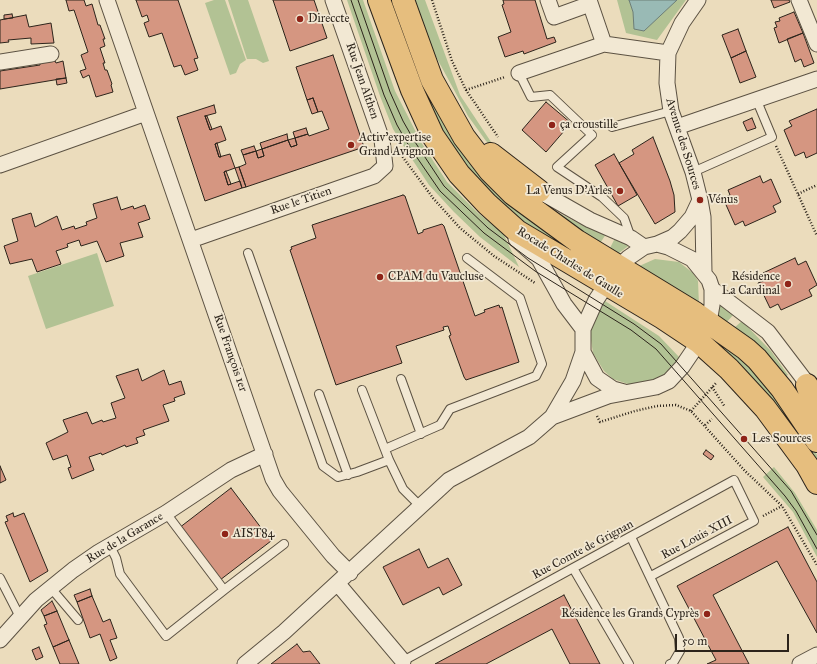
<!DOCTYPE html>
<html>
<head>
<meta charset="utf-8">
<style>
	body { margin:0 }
	#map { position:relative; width:817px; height:664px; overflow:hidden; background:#ebdcbc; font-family:"IM FELL Great Primer",serif }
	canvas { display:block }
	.scale { position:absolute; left:675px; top:634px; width:114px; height:18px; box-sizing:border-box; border:2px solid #2c241b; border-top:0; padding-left:5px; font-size:12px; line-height:14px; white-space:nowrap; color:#2c241b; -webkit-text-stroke:3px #f2e8d3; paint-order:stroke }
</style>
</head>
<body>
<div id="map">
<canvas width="817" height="664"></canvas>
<div class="scale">50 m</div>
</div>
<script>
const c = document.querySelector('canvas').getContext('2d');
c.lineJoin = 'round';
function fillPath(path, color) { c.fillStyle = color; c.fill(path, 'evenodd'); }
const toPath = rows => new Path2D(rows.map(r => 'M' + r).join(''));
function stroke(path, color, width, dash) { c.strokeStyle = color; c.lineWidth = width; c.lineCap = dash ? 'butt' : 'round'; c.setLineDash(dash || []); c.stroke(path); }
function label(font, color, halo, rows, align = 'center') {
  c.font = font + ' "IM FELL Great Primer",serif'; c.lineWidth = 3.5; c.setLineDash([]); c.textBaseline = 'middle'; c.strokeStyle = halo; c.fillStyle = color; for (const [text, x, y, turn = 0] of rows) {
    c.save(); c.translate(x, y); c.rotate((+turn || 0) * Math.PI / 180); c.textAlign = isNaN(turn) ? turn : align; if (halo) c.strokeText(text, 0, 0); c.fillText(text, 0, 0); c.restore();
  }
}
const green = toPath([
	[214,0,225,0,246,60,240,64,236,73,230,75,205,3],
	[228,0,248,0,269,61,263,63,256,59,247,59],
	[347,0,363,0,395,91,421,142,447,182,478,213,503,233,519,267,480,237,454,212,429,185,408,153,393,129,380,96],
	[388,0,395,0,433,100,592,260,587,266,519,221,485,190,455,154,436,123],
	[413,0,425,0,460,95,497,151,486,141,468,116,453,88,428,42],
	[617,0,686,0,657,40,626,33],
	[528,197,578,223,606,234,599,245],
	[615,238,631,244,615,256,609,250],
	[97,253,114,306,46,329,28,276],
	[655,259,679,262,693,273,698,281,699,305,637,267],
	[719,299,734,314,726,323,717,317],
	[605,301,659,336,680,358,670,370,656,380,631,385,613,379,604,371,593,353,590,334,591,324],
	[742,321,771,351,788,375,784,377,734,328],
	[724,343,758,372,810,442,817,455,817,471,721,350],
	[774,467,795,493,817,530,817,557,793,512,763,477]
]);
const water = toPath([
	[629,0,677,0,644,31,634,29,633,12,629,0]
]);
const building = toPath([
	[66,0,84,0,86,6,92,4,98,25,100,25,105,39,103,39,105,46,100,48,105,63,103,63,105,70,107,70,112,84,111,85,113,92,96,97,89,75,83,78,80,71,86,69,81,55,88,52,74,10,69,11,66,0],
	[136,0,178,0,198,58,194,59,198,70,185,75,181,65,174,67,162,33,149,37,144,23,149,21,147,15,142,17,136,0],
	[273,0,314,0,327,38,290,51,273,0],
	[503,0,535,0,547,39,554,37,556,42,524,54,523,51,505,57,498,37,511,32,502,5,504,4,503,0],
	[771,0,789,0,790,2,774,8,771,0],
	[794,12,803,33,779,43,774,28,777,27,775,22,780,21,779,18,794,12],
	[12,14,13,18,4,19,4,15,12,14],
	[26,15,29,27,51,23,54,43,31,44,31,38,8,40,9,42,0,43,0,20,26,15],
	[738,29,746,51,731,58,722,35,738,29],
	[803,33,814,63,804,67,801,59,795,62,787,39,803,33],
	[746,51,756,77,740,83,731,58,746,51],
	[333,55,364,147,246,187,239,167,246,164,243,155,256,151,258,158,264,156,262,149,288,140,291,147,297,145,295,138,308,134,309,136,329,129,322,111,318,112,313,98,307,100,296,67,333,55],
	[55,61,56,63,63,61,66,78,0,89,0,71,40,65,40,63,55,61],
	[66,78,67,83,57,85,56,79,66,78],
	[313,98,318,112,312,114,307,100,313,98],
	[546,102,571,123,546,152,522,130,546,102],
	[214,105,216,113,205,116,210,130,221,126,226,140,215,144,219,157,230,154,235,168,224,172,228,185,240,181,242,188,205,201,177,117,214,105],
	[817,109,817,153,806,158,804,152,795,156,784,130,792,126,789,121,817,109],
	[205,116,207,116,212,129,210,130,205,116],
	[752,118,756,128,747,131,743,122,752,118],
	[306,128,308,134,295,138,293,132,306,128],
	[287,134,288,140,262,149,260,143,287,134],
	[653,137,670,181,674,195,675,212,655,224,619,163,634,154,632,150,653,137],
	[295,138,297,145,291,147,288,140,295,138],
	[217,143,221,157,219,157,215,144,217,143],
	[254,146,256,151,243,155,241,150,254,146],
	[262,149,264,156,258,158,256,151,262,149],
	[614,154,637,195,618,206,595,165,614,154],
	[239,167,246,187,242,188,235,168,239,167],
	[226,171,231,184,228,185,224,172,226,171],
	[760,176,763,183,771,179,781,202,773,206,776,212,745,226,743,221,735,225,723,198,730,195,728,190,760,176],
	[403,195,405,196,418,234,423,232,423,230,442,224,444,226,475,316,485,312,484,310,499,305,500,308,502,307,519,362,466,380,464,377,449,336,451,335,448,326,443,327,444,330,396,346,402,363,336,385,290,250,292,249,291,247,316,238,312,225,403,195],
	[117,197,121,210,133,206,134,209,145,205,150,219,138,223,143,237,120,243,124,256,106,262,97,241,81,246,79,240,67,244,68,247,56,251,61,264,37,272,32,259,10,264,4,246,18,241,12,219,31,213,35,227,57,216,62,230,74,226,75,229,87,225,86,222,97,218,93,204,117,197],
	[795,258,798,265,806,261,817,285,809,290,812,296,781,310,778,304,770,308,758,283,766,280,763,273,795,258],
	[138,369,142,381,164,370,169,385,181,381,185,394,174,398,175,401,163,405,169,421,143,430,145,435,136,438,138,443,126,447,125,445,102,455,101,453,89,457,94,470,72,479,68,468,71,467,67,455,53,460,46,443,68,432,63,420,87,412,92,424,102,420,103,422,116,418,111,403,125,398,116,376,138,369],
	[706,450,714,456,711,460,703,454,706,450],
	[0,466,6,480,0,483,0,466],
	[231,488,271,541,220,580,179,528,231,488],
	[13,513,14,517,24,513,48,571,30,582,5,522,8,521,6,516,13,513],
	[788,527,817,582,817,633,777,561,713,595,749,664,707,664,716,660,677,586,788,527],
	[419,549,428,568,448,558,462,585,443,595,439,587,403,605,383,567,419,549],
	[90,589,92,596,77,602,74,595,90,589],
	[564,595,600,664,570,664,552,629,486,664,435,664,564,595],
	[92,596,103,622,110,619,117,638,110,640,117,658,110,661,100,634,90,638,77,602,92,596],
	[52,601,57,611,44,616,41,610,52,601],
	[57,611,69,640,53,647,44,625,47,624,44,616,57,611],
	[69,640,79,664,60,664,53,647,69,640],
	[297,644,303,652,310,651,320,664,271,664,297,644],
	[39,647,43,657,36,660,32,650,39,647]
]);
const path = toPath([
	[432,0,452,61,466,90,498,137],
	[466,90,505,77],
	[776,146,817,236],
	[399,152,433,198,460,228,494,256,535,283],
	[798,194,817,185],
	[712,387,725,407],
	[691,411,717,382],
	[597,416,600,422,635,411,657,406,676,405,691,411,745,471,782,506,817,565],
	[705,425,712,419],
	[763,516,782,506]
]);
const lane = toPath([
	[519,73,531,97,550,95,592,135,557,167,602,197,624,218,631,238],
	[612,127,671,111],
	[693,172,772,137,757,101],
	[248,253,323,466,338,477,357,472,389,460],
	[401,379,421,434],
	[362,390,389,460,403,489,420,506],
	[319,394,348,475],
	[385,449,440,425,450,409,536,376,542,364,520,298,467,258],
	[631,537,679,638,680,651,673,663,670,664],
	[110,546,116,558,120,574,166,636,224,590,166,513],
	[573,568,629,664],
	[0,578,20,617],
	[50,587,78,620],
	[224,590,284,544],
	[403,661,734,480,754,521,651,576]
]);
const street = toPath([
	[107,0,273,479,280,491,333,556,350,573],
	[548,0,554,17,590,4],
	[589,0,604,44],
	[698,0,682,23,668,53,667,83,671,111,693,172,700,200,703,217,704,273],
	[799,0,817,44],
	[0,62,51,54],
	[519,73,604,44,668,53],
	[677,127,817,79],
	[0,165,146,113],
	[539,191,590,220,631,238,644,247],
	[516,239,539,259,564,304,583,329],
	[191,240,374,176,385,166,382,140,333,0],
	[657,244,673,237,680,231,692,217,700,200],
	[712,289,768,332,813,391],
	[552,417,608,396,656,387,669,381,682,367,699,342,709,322,712,305,712,289,709,280,692,259,668,247,657,244,644,247,628,258,618,267,596,300,583,329,583,352,597,378,613,389,624,392],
	[338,584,403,661],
	[0,640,36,600,73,570,99,552,166,513,231,470,265,454],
	[245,664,284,632,449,480,529,437,552,417,573,381,583,352],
	[800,664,817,655]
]);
const primary = toPath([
	[379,0,412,90,433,136,459,174,487,204,517,231,663,318,699,342,729,369,765,408,807,465,817,483],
	[403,0,432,80,464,137,490,171,513,194,577,241,695,313,746,349,757,359,782,389,817,441],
	[491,154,539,191],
	[807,385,817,412]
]);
const tram = toPath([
	[351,0,384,95,397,125,409,146,440,191,484,233,535,271,631,330,656,349,785,496,796,511,817,549],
	[358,0,390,92,403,121,415,142,444,186,488,228,528,258,634,324,661,344,791,491,817,535]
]);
const markers = [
	[300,19,4,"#8f2418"],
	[552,125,4,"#8f2418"],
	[351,145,4,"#8f2418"],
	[620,191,4,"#8f2418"],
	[700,200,4,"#8f2418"],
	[380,277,4,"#8f2418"],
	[788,284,4,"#8f2418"],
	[744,439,4,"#8f2418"],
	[225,534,4,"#8f2418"],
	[707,614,4,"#8f2418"]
];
const poiNames = [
	["Direccte",308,19],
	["ça croustille",560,125],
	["Activ'expertise",359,138],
	["Grand Avignon",359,152],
	["La Venus D'Arles",612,191,"right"],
	["Vénus",708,200],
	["CPAM du Vaucluse",388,277],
	["Résidence",780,277,"right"],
	["La Cardinal",780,291,"right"],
	["Les Sources",752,439],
	["AIST84",233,534],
	["Résidence les Grands Cyprès",699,614,"right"]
];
const streetNames = [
	["Rue Jean Althen",362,81,71],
	["Avenue des Sources",683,144,73],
	["Rue le Titien",301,201,-19],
	["Rocade Charles de Gaulle",570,263,32],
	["Rue François 1er",230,353,71],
	["Rue de la Garance",125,538,-31],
	["Rue Louis XIII",697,538,-28],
	["Rue Comte de Grignan",583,550,-28]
];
fillPath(green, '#b2c294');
fillPath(water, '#99bab5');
stroke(water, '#6d7e77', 1);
fillPath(building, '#d59681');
stroke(building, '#2c241b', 1);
stroke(lane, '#5c5243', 10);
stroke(street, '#5c5243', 17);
stroke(primary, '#2c241b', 24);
stroke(path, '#2c241b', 2.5, [1, 2]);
stroke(lane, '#f2e8d3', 8);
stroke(street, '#f2e8d3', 15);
stroke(primary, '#e6be7e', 22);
stroke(tram, '#2c241b', 1);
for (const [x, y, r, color] of markers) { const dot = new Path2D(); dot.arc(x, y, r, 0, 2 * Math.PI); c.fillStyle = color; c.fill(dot); stroke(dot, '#f2e8d3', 1.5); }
label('12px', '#2c241b', '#f2e8d3', poiNames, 'left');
label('12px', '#2c241b', '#f2e8d3', streetNames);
</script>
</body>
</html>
